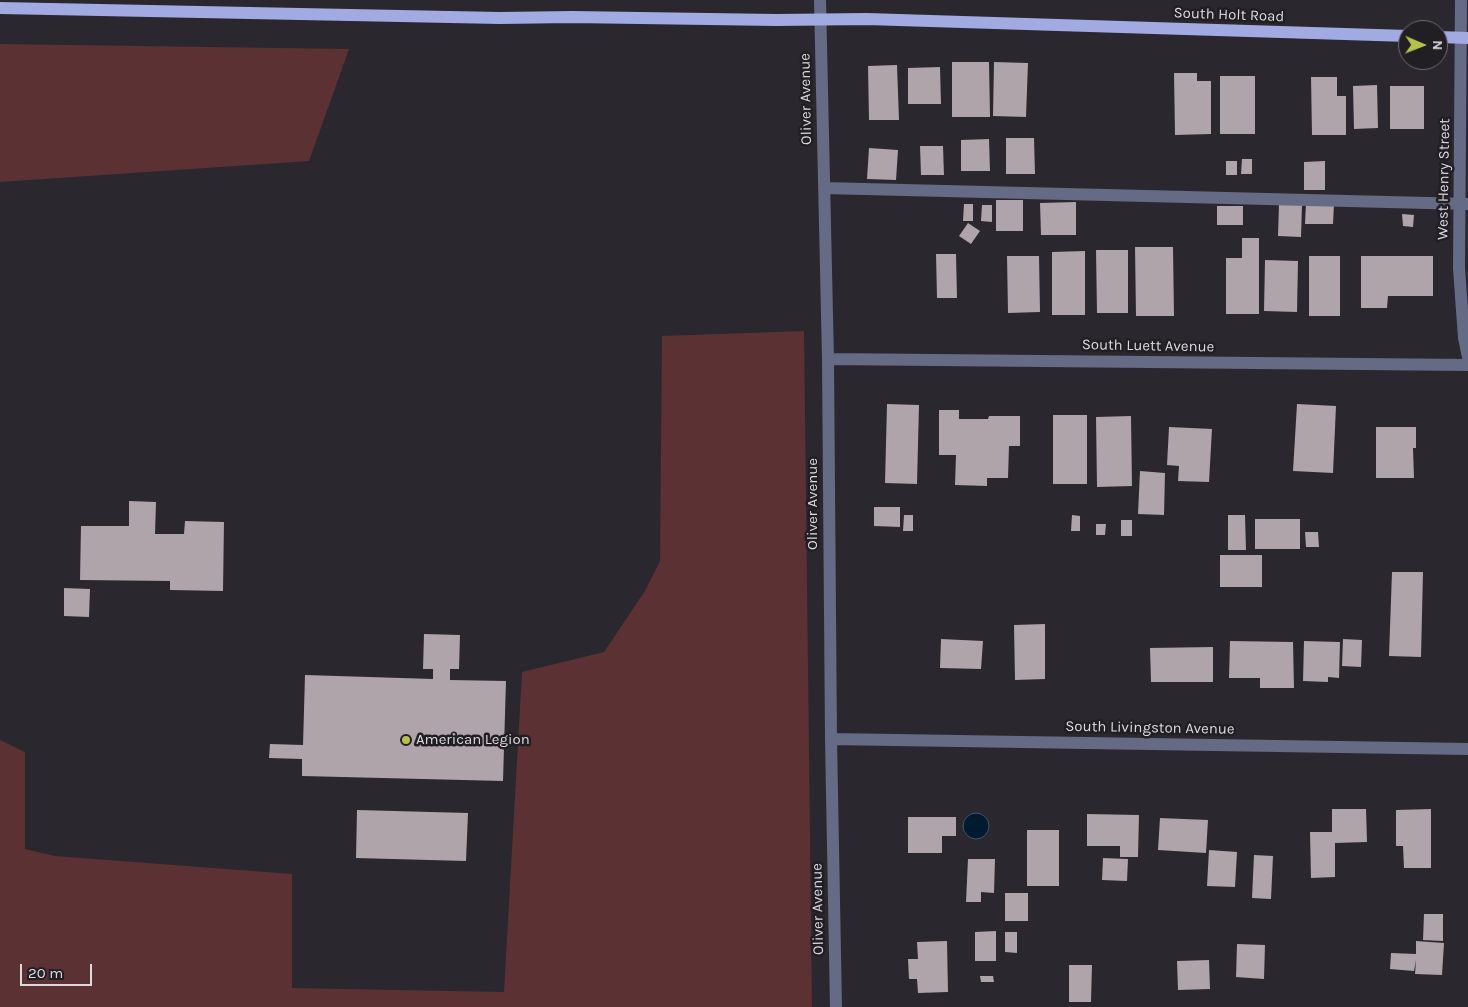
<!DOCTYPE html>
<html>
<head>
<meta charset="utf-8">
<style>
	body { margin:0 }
	#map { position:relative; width:1468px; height:1007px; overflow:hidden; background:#2b272e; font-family:Karla,sans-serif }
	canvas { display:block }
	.north { position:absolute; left:1398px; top:20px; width:50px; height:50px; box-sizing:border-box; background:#211e24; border:1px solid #6c696e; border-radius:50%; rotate:91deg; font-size:14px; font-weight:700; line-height:20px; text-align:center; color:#dcdade }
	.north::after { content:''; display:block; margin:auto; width:18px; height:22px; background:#b5c24a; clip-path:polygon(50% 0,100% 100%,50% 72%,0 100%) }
	.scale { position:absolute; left:20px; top:964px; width:72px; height:22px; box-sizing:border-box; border:2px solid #dcdade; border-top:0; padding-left:6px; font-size:15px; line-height:18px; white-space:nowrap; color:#dcdade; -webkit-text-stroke:4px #211e24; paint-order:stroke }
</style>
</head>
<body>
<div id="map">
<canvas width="1468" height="1007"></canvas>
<div class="north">N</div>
<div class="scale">20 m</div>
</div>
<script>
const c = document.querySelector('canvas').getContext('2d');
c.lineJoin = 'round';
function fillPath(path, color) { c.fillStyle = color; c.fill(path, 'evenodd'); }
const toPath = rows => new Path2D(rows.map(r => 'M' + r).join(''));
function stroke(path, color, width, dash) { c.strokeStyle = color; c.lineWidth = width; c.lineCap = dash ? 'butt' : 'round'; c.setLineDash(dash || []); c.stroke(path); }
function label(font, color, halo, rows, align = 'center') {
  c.font = font + ' Karla,sans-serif'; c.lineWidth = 5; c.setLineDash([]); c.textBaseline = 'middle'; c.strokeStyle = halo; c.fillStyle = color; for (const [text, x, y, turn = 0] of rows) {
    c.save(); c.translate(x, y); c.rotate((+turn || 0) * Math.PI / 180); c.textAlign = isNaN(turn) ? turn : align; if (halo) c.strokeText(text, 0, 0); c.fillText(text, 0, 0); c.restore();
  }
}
const green = toPath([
	[0,44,349,49,309,161,0,182],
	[804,331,812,1007,0,1007,0,740,25,752,25,849,55,856,292,874,292,988,504,992,522,672,604,652,645,591,660,561,662,336]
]);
const water = toPath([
	'963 826a13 13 0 1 1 26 0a13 13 0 1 1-26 0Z'
]);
const building = toPath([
	[952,62,989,62,990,117,952,117],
	[994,62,1028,63,1026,117,993,116],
	[897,65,899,120,869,120,868,66],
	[940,67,941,104,908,104,908,68],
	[1174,73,1197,73,1197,81,1211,81,1211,134,1175,135],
	[1220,76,1255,76,1255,134,1220,134],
	[1311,77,1337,77,1337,96,1346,96,1346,135,1312,135],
	[1377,85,1378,128,1354,129,1353,86],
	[1390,86,1424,86,1424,129,1390,129],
	[1006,138,1034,138,1035,174,1006,174],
	[989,139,990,171,961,171,961,140],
	[920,146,943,146,944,175,921,175],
	[869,148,898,150,896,180,867,179],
	[1242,159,1252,159,1252,174,1241,174],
	[1226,161,1237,161,1237,175,1226,175],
	[1325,161,1325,190,1304,190,1304,162],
	[996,200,1023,200,1023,231,996,231],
	[1076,202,1076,235,1041,235,1040,203],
	[1306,203,1334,204,1333,224,1305,224],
	[964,204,973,204,973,221,963,221],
	[1279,204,1302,205,1301,237,1278,236],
	[982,205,992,205,992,222,981,221],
	[1217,206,1243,206,1243,225,1217,225],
	[1402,214,1414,215,1413,227,1403,226],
	[968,223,980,231,971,244,959,236],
	[1242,238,1259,238,1259,314,1226,314,1226,258,1242,258],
	[1135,247,1173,247,1174,316,1136,316],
	[1096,250,1128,250,1128,313,1097,313],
	[1085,251,1085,315,1052,315,1052,252],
	[936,254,956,254,957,298,937,298],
	[1007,256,1039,256,1040,312,1008,313],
	[1309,256,1340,256,1340,316,1309,316],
	[1361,256,1433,256,1433,296,1388,296,1387,308,1361,308],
	[1265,260,1298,261,1297,312,1264,311],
	[887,404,919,405,917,484,885,483],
	[1297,404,1336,406,1333,473,1293,471],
	[939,410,959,410,959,419,988,419,989,416,1020,416,1020,446,1009,446,1008,478,987,478,987,486,955,485,956,455,939,455],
	[1053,415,1087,415,1087,484,1053,484],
	[1131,416,1132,486,1097,487,1096,417],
	[1169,427,1212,429,1209,482,1178,481,1179,466,1167,465],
	[1376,427,1416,427,1416,448,1413,448,1414,478,1376,478],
	[1140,471,1165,473,1164,515,1138,514],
	[129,501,156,502,155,534,184,534,185,521,224,522,223,591,170,590,170,581,80,580,81,526,129,526],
	[874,507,900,507,900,527,874,526],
	[904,515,913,515,913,531,903,531],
	[1072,515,1080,516,1080,531,1071,531],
	[1228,515,1245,515,1246,550,1228,550],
	[1255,519,1300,519,1300,549,1255,549],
	[1121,520,1132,520,1132,536,1121,536],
	[1096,524,1106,524,1105,535,1096,535],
	[1305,532,1318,532,1319,547,1306,547],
	[1220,555,1262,555,1262,587,1220,587],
	[1392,572,1423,572,1421,657,1389,656],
	[64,588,90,589,89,617,64,616],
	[1045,624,1045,679,1015,680,1014,625],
	[424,634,460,635,459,669,450,669,450,680,506,681,503,781,302,776,302,759,269,758,270,744,303,745,305,675,433,679,433,669,423,669],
	[941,639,983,641,981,669,940,668],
	[1343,639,1362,640,1361,667,1342,666],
	[1230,641,1293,642,1294,688,1260,688,1260,678,1229,678],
	[1304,641,1340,642,1339,678,1328,677,1328,682,1303,681],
	[1213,647,1213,682,1151,682,1150,648],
	[1332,809,1366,809,1367,842,1335,843,1335,877,1311,878,1310,832,1332,832],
	[1431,809,1431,868,1404,868,1403,846,1396,846,1396,810],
	[357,810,468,813,466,861,356,858],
	[1087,814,1139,815,1138,857,1120,857,1120,846,1087,846],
	[908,817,956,817,956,836,942,836,942,853,908,853],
	[1160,818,1208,820,1206,853,1158,850],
	[1027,830,1059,830,1059,886,1027,886],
	[1209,850,1237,852,1235,887,1207,886],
	[1254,855,1273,856,1271,899,1252,898],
	[1103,858,1128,859,1127,881,1102,880],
	[968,859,995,859,994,893,981,892,981,902,966,902],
	[1005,893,1028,893,1028,921,1005,921],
	[1424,914,1443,914,1443,941,1423,940],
	[996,931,996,961,975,961,975,932],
	[1005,932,1017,932,1017,953,1005,952],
	[947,941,948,992,918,993,917,979,909,979,908,959,918,959,917,942],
	[1416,941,1444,943,1442,975,1415,974,1416,960,1414,971,1390,969,1391,953,1416,954],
	[1237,944,1265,945,1264,979,1236,977],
	[1209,960,1210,989,1178,990,1177,961],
	[1069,965,1092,965,1091,1002,1069,1002],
	[980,976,993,976,994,982,981,982]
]);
const minor = toPath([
	[820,0,828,359,831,739,836,1007],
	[1461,0,1459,268,1464,338,1468,357],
	[824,188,1468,204],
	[828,359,1468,365],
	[831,739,1468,749]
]);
const major = toPath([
	[0,8,500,18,572,17,776,20,867,19,1408,36],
	[1438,37,1468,38]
]);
const markers = [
	[406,740,5,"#b5c24a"]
];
const streetNames = [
	["South Holt Road",1229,15,2],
	["Oliver Avenue",806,99,-91],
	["West Henry Street",1444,179,-89],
	["South Luett Avenue",1148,346,1],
	["Oliver Avenue",813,504,-90],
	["South Livingston Avenue",1150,728,1],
	["Oliver Avenue",818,909,-91]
];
const poiNames = [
	["American Legion",416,740]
];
fillPath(green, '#5b3134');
fillPath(water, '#001b30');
stroke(water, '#425464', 1);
fillPath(building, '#aea4aa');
stroke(minor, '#656a85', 12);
stroke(major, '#a1abe2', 12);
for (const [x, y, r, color] of markers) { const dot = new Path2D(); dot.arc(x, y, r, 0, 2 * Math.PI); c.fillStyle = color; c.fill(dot); stroke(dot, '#211e24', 2); }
label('15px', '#dcdade', '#211e24', streetNames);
label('15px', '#dcdade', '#211e24', poiNames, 'left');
</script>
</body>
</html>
